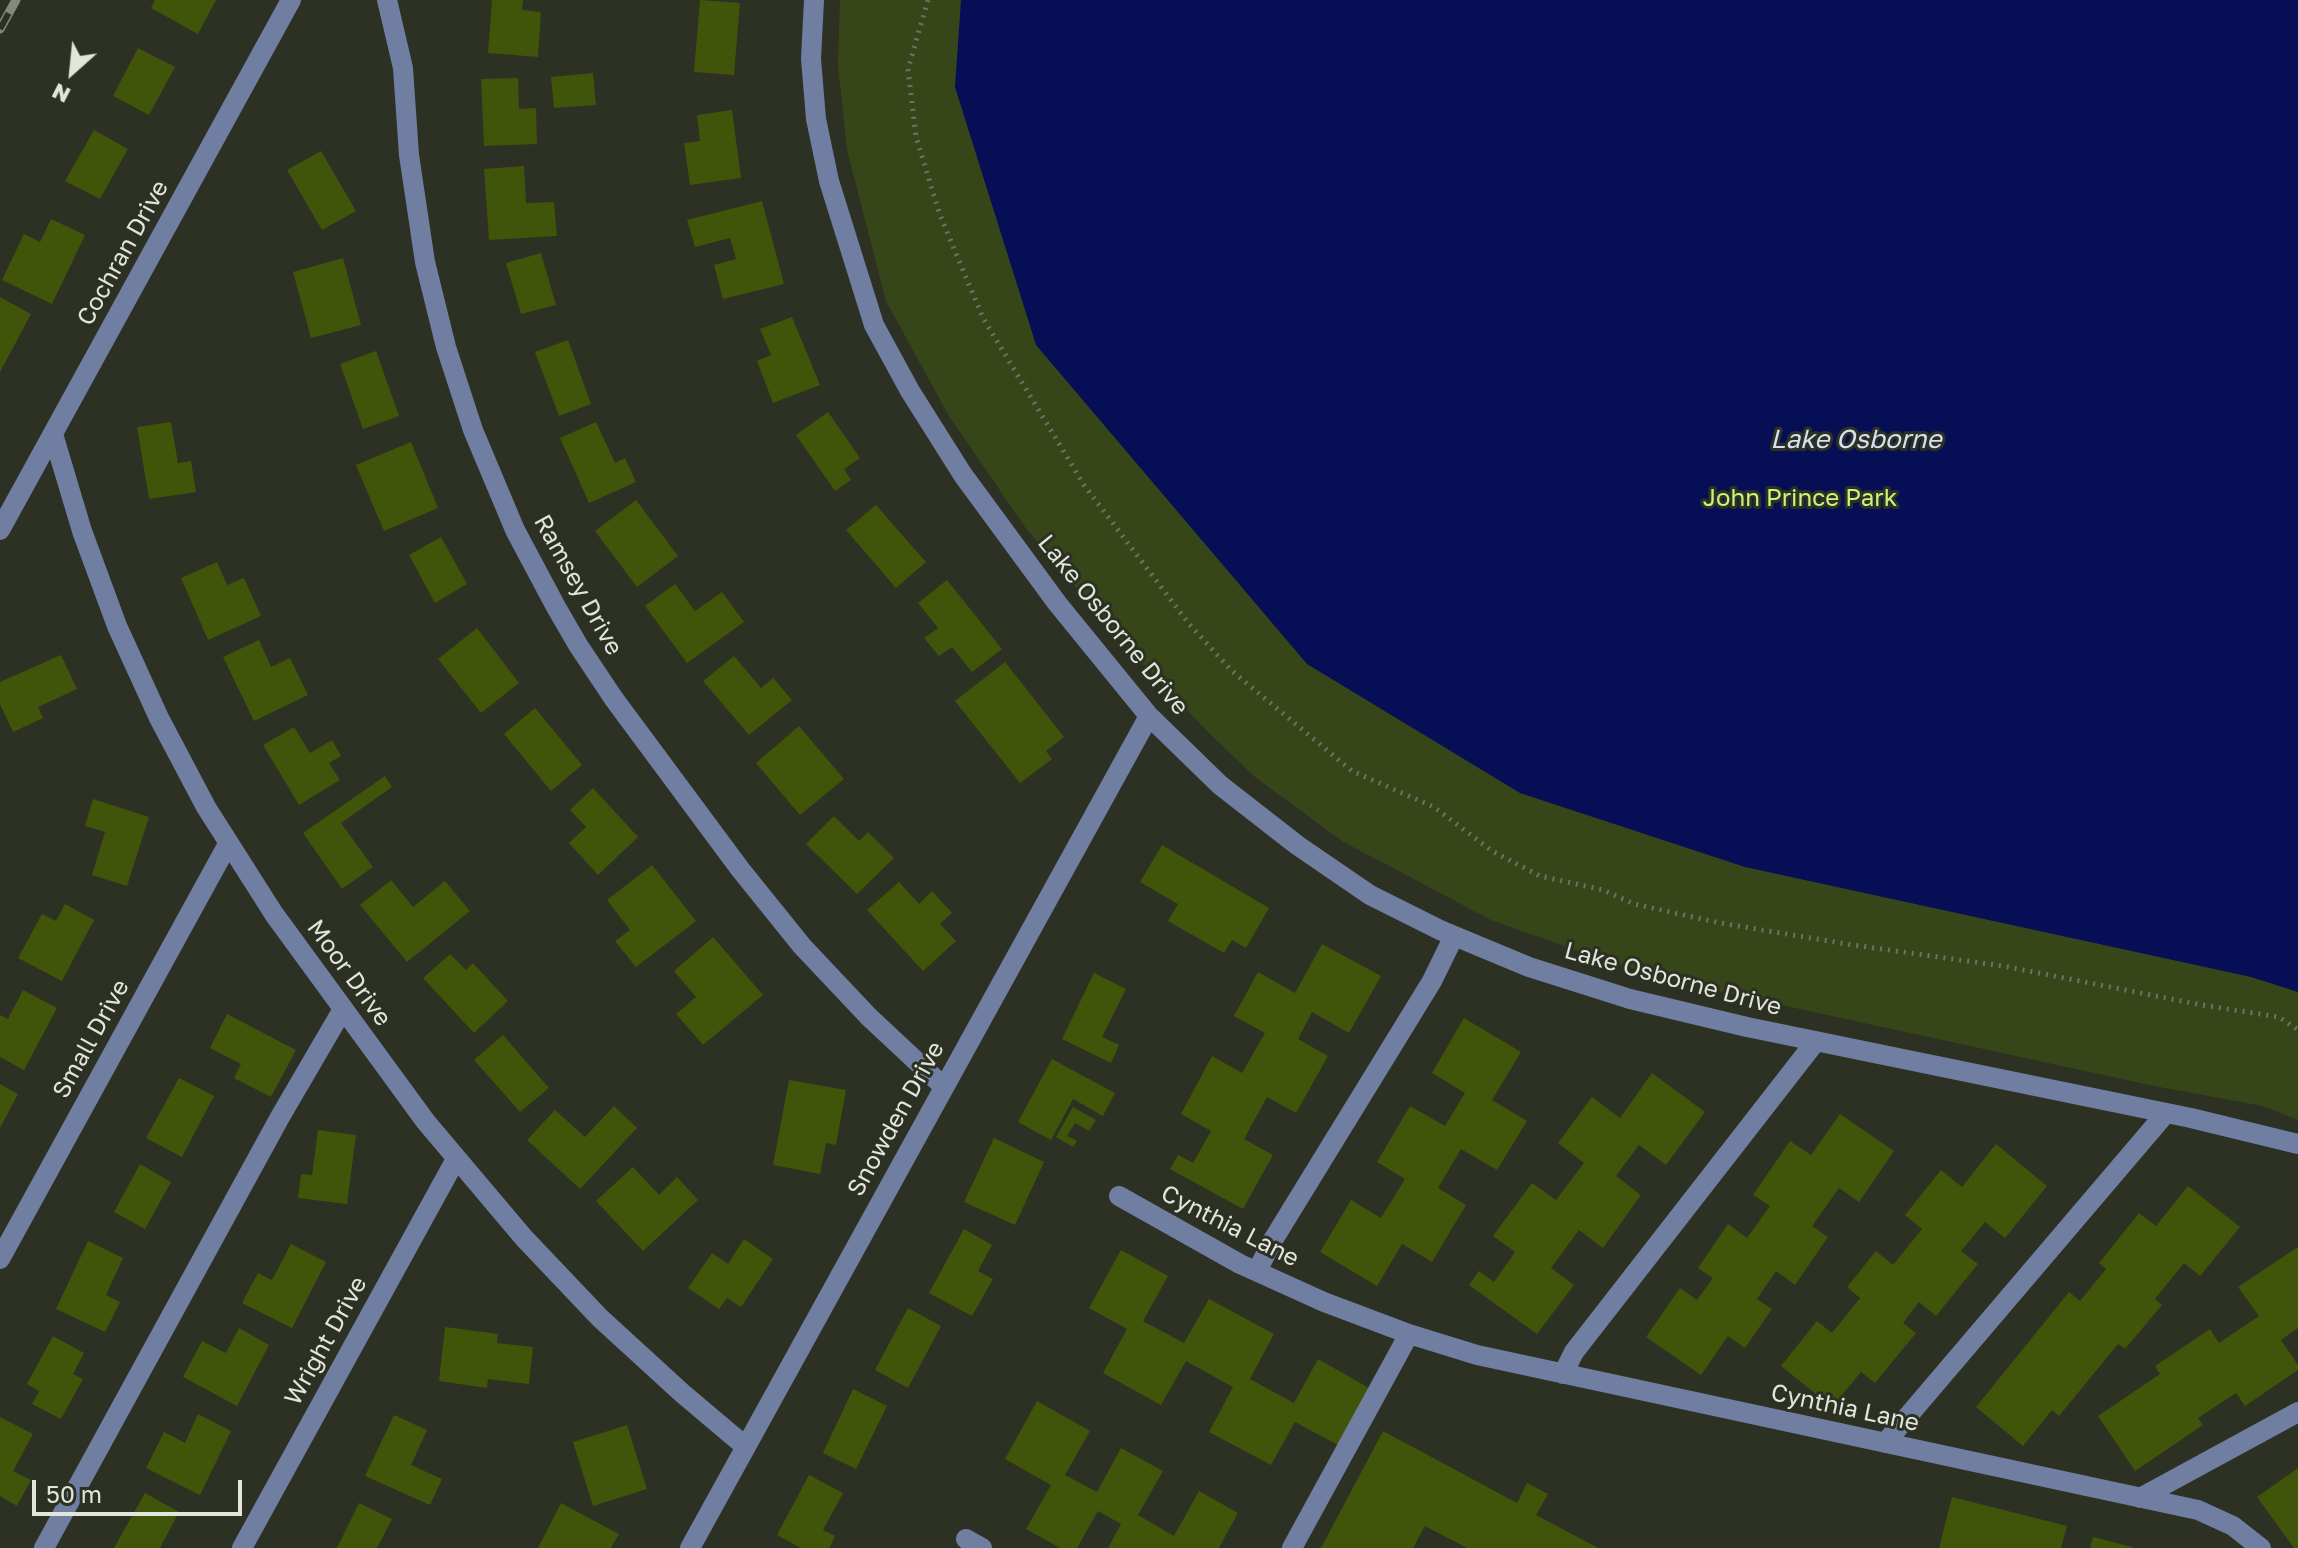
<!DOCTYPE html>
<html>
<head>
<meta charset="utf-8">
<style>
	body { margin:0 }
	#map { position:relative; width:2298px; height:1548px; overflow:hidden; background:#2c3123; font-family:"Golos Text",sans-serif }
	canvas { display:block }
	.north { position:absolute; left:32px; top:32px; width:80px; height:80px; -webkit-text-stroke:6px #2c3123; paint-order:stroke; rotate:207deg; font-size:22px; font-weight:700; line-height:32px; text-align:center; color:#e1e5dc }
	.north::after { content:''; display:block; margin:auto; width:28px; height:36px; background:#e1e5dc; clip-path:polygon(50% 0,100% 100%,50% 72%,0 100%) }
	.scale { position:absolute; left:32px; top:1480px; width:210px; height:36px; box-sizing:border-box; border:4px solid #e1e5dc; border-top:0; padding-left:10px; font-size:24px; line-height:28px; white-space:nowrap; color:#e1e5dc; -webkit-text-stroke:6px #2c3123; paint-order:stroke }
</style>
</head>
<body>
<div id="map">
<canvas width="2298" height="1548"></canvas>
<div class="north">N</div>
<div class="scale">50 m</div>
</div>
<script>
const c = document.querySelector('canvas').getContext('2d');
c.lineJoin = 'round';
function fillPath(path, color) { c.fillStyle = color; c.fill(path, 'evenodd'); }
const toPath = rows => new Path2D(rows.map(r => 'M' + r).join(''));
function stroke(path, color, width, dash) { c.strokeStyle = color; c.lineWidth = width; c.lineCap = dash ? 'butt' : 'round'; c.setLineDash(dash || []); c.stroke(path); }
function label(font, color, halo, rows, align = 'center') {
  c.font = font + ' "Golos Text",sans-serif'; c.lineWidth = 6; c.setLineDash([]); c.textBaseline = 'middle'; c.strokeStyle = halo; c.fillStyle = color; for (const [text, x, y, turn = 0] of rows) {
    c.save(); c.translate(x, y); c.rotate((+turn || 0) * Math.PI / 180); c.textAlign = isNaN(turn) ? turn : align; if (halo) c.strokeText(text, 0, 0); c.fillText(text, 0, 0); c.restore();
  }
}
const green = toPath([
	[840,0,2298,0,2298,1120,2263,1106,2154,1086,1763,1001,1670,980,1578,951,1491,920,1342,841,1255,777,1211,735,1130,651,1025,527,949,416,886,301,847,150,838,65]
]);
const water = toPath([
	[961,0,2298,0,2298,992,2251,977,1745,867,1520,793,1307,664,1036,345,955,87]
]);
const building = toPath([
	[155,0,216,0,198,34,151,8],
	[492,0,523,0,522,10,541,12,538,57,488,53],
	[700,0,740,3,734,75,694,72],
	[138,48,175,67,149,115,113,96],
	[593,73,596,105,554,108,551,77],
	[518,78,519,109,536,108,537,144,484,146,481,79],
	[732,110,741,178,690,185,684,143,700,141,697,115],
	[94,130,128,149,100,199,65,181],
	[321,151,356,211,322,230,287,170],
	[524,166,526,203,554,202,557,236,489,240,484,169],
	[762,201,784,284,723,299,714,265,736,259,730,238,695,247,687,220],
	[51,219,85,235,52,304,2,280,24,234,40,242],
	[541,253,556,305,521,314,506,263],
	[343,258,361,325,311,338,293,272],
	[0,297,31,314,0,372],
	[792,317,820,385,773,403,757,361,771,355,760,329],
	[568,340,591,404,559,416,535,352],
	[376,351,399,416,363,429,340,364],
	[828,412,860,458,844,469,851,480,835,491,796,435],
	[171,422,178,463,191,461,196,492,149,499,137,427],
	[596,422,615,463,625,458,636,482,589,503,560,438],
	[411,442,438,508,384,531,356,465],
	[636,500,678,556,637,587,595,531],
	[876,505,926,562,896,588,846,530],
	[441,537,467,584,435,603,409,555],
	[217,562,227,585,244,578,261,616,208,640,181,578],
	[947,580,1002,649,972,672,952,647,939,656,924,638,938,628,918,603],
	[675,584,695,611,722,592,744,622,687,663,645,606],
	[477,628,519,683,481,713,438,659],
	[259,640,271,667,290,658,308,695,254,721,223,657],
	[61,655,77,689,38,707,43,718,13,732,0,704,0,682],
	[734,656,761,688,773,678,792,700,749,735,703,681],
	[1005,662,1064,737,1046,751,1052,759,1020,783,955,701],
	[535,708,582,765,551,791,504,734],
	[799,726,844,779,800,815,756,763],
	[294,727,310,753,332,740,341,756,329,763,340,780,299,805,263,745],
	[385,776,392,787,341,823,373,867,342,889,303,833],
	[593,788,638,837,598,875,569,843,586,827,570,810],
	[93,799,149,817,127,886,92,875,105,832,85,826],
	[834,816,859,841,868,832,894,858,857,894,806,844],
	[1162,845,1269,908,1246,948,1232,940,1224,953,1168,921,1178,904,1140,882],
	[652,865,696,921,636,967,615,941,630,930,607,900],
	[391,880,413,907,445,881,470,911,407,962,360,905],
	[899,882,919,904,932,891,952,913,940,924,956,941,923,971,867,910],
	[65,904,94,920,62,981,18,958,42,914,56,921],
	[713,937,763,995,703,1045,676,1014,696,997,674,971],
	[1322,944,1381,976,1349,1033,1312,1012,1298,1039,1328,1056,1296,1113,1267,1097,1244,1139,1273,1155,1243,1209,1170,1169,1178,1155,1193,1163,1211,1131,1181,1114,1212,1056,1242,1073,1265,1033,1234,1016,1258,972,1295,993],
	[450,954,466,970,473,963,508,1001,474,1033,423,978],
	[1094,973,1126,989,1102,1037,1119,1045,1111,1063,1062,1039],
	[23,990,57,1008,24,1070,0,1057,0,1015,8,1019],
	[227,1014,296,1050,271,1097,234,1078,241,1064,210,1048],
	[1464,1018,1521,1052,1492,1100,1527,1121,1497,1170,1461,1149,1438,1188,1466,1205,1432,1262,1402,1244,1377,1286,1320,1252,1351,1200,1381,1218,1405,1179,1377,1162,1410,1106,1445,1126,1465,1093,1432,1073],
	[503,1035,549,1088,520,1112,474,1060],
	[1052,1059,1115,1093,1103,1116,1073,1099,1051,1140,1018,1122],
	[1652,1073,1705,1112,1666,1165,1639,1145,1616,1176,1641,1195,1603,1248,1579,1230,1551,1268,1574,1285,1537,1334,1469,1285,1479,1271,1494,1282,1515,1252,1493,1236,1532,1183,1556,1200,1584,1163,1558,1143,1592,1097,1620,1118],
	[179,1078,214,1096,182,1157,146,1138],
	[789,1080,846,1090,836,1145,826,1143,820,1174,773,1165],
	[0,1084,18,1094,0,1128],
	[614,1106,637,1128,580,1189,527,1140,555,1110,585,1137],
	[1073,1107,1096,1120,1089,1131,1075,1123,1067,1136,1077,1141,1073,1147,1056,1137],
	[1840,1114,1894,1151,1859,1202,1839,1188,1812,1226,1828,1237,1795,1285,1776,1271,1757,1299,1772,1309,1745,1348,1728,1336,1701,1375,1646,1337,1680,1288,1697,1300,1713,1278,1698,1268,1728,1224,1747,1238,1770,1206,1753,1195,1790,1141,1811,1155],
	[318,1130,356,1135,347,1204,298,1198,301,1174,312,1175],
	[994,1138,1044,1162,1015,1225,964,1202],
	[1996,1144,2047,1186,2005,1238,1985,1222,1961,1251,1978,1264,1936,1316,1919,1302,1903,1323,1916,1333,1875,1383,1861,1372,1832,1407,1781,1366,1817,1321,1832,1333,1860,1298,1847,1287,1876,1251,1893,1265,1922,1229,1905,1215,1941,1170,1962,1187],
	[140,1164,171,1182,145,1229,114,1212],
	[633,1167,659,1195,677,1177,698,1200,643,1251,596,1201],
	[2188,1186,2240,1227,2200,1276,2184,1263,2155,1299,2162,1305,2125,1349,2118,1344,2059,1416,2052,1410,2023,1446,1976,1407,2069,1292,2080,1301,2106,1269,2099,1263,2139,1213,2156,1226],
	[964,1229,992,1245,978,1271,993,1279,972,1316,929,1293],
	[744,1239,773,1259,741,1307,727,1298,719,1309,688,1288,712,1253,728,1264],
	[88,1241,123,1258,106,1295,120,1302,105,1332,56,1309],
	[291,1244,326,1262,292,1328,242,1303,258,1273,272,1280],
	[2298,1247,2298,1328,2281,1340,2298,1365,2298,1370,2245,1406,2236,1393,2198,1418,2203,1425,2135,1471,2098,1416,2160,1374,2155,1366,2210,1329,2219,1343,2259,1316,2238,1287],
	[1121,1250,1168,1276,1143,1321,1184,1343,1209,1299,1274,1334,1250,1379,1294,1403,1318,1359,1369,1388,1338,1445,1295,1422,1271,1465,1209,1432,1233,1387,1186,1361,1161,1405,1103,1373,1127,1329,1089,1308],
	[908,1308,941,1326,908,1388,875,1370],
	[445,1327,498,1334,497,1343,533,1347,529,1384,488,1379,487,1388,439,1381],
	[239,1328,269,1345,237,1406,183,1377,202,1341,226,1353],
	[53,1336,84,1353,73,1374,83,1379,61,1419,32,1404,39,1391,27,1384],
	[853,1389,887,1406,856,1469,823,1453],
	[1037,1401,1090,1431,1065,1475,1097,1492,1121,1448,1163,1471,1138,1515,1174,1536,1199,1491,1238,1513,1219,1548,1108,1548,1121,1524,1098,1511,1077,1548,1060,1548,1026,1529,1051,1485,1005,1459],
	[198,1414,231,1431,200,1495,146,1468,164,1432,185,1443],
	[394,1415,427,1430,411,1465,442,1479,430,1505,365,1476],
	[0,1417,33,1434,13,1471,31,1480,17,1506,0,1496],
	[627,1425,647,1489,593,1506,573,1442],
	[1383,1431,1517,1503,1527,1483,1548,1494,1536,1515,1598,1548,1467,1548,1425,1526,1413,1548,1321,1548],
	[2298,1468,2298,1548,2294,1548,2257,1497],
	[809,1475,843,1493,823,1530,835,1536,829,1548,801,1548,777,1535],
	[145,1493,179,1512,160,1548,114,1548],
	[1952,1497,2067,1526,2061,1548,1939,1548],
	[359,1503,392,1519,377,1548,337,1548],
	[561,1503,619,1534,611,1548,538,1548],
	[2093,1537,2132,1547,2132,1548,2090,1548]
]);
const path = toPath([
	[928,0,908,69,916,137,940,215,983,318,1084,485,1189,624,1232,671,1352,771,1434,807,1492,851,1540,876,1603,890,1634,904,1720,923,1853,945,2003,966,2202,1005,2279,1017,2298,1030]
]);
const minor = toPath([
	[387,0,403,68,409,155,425,262,446,347,473,430,515,530,556,607,578,645,614,699,740,869,802,946,869,1017,944,1087],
	[814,0,811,59,816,119,829,181,874,325,910,391,963,475,1057,603,1149,716,1220,785,1297,845,1370,895,1440,930,1529,967,1630,999,1747,1027,2191,1118,2298,1144],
	[53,434,82,531,117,626,159,718,206,807,274,914,426,1122,524,1238,600,1318,682,1393,746,1447],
	[0,530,291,0],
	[1119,1196,1240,1264,1324,1302,1409,1334,1477,1355,2198,1510,2233,1526,2261,1548],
	[0,1259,228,844],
	[1257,1271,1273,1240,1432,981,1454,936],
	[1563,1374,1574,1352,1816,1041],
	[1885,1443,2166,1113],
	[2140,1498,2298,1412],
	[966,1539,982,1548],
	[44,1548,280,1117,343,1009],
	[242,1548,456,1159],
	[690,1548,1149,716],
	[1292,1548,1409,1334]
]);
const rail = toPath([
	[0,29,16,0]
]);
const streetNames = [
	["Cochran Drive",123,253,-61],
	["Ramsey Drive",578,585,61],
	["Lake Osborne Drive",1113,625,51],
	["Moor Drive",349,973,54],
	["Lake Osborne Drive",1673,979,15],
	["Small Drive",91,1039,-61],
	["Snowden Drive",896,1119,-61],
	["Cynthia Lane",1230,1226,27],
	["Wright Drive",326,1341,-61],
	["Cynthia Lane",1845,1408,12]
];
const parkNames = [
	["John Prince Park",1800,498]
];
const waterNames = [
	["Lake Osborne",1856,440]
];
fillPath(green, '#374618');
fillPath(water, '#060e55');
fillPath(building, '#405509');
stroke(path, '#6e7266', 5, [2, 6]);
stroke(minor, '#707ea1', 20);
stroke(rail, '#84887d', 9);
stroke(rail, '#2c3123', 6, [18]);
label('24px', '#e1e5dc', '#2c3123', streetNames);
label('24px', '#caf47c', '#2c3123', parkNames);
label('italic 26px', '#d6dff4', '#2c3123', waterNames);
</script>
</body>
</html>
